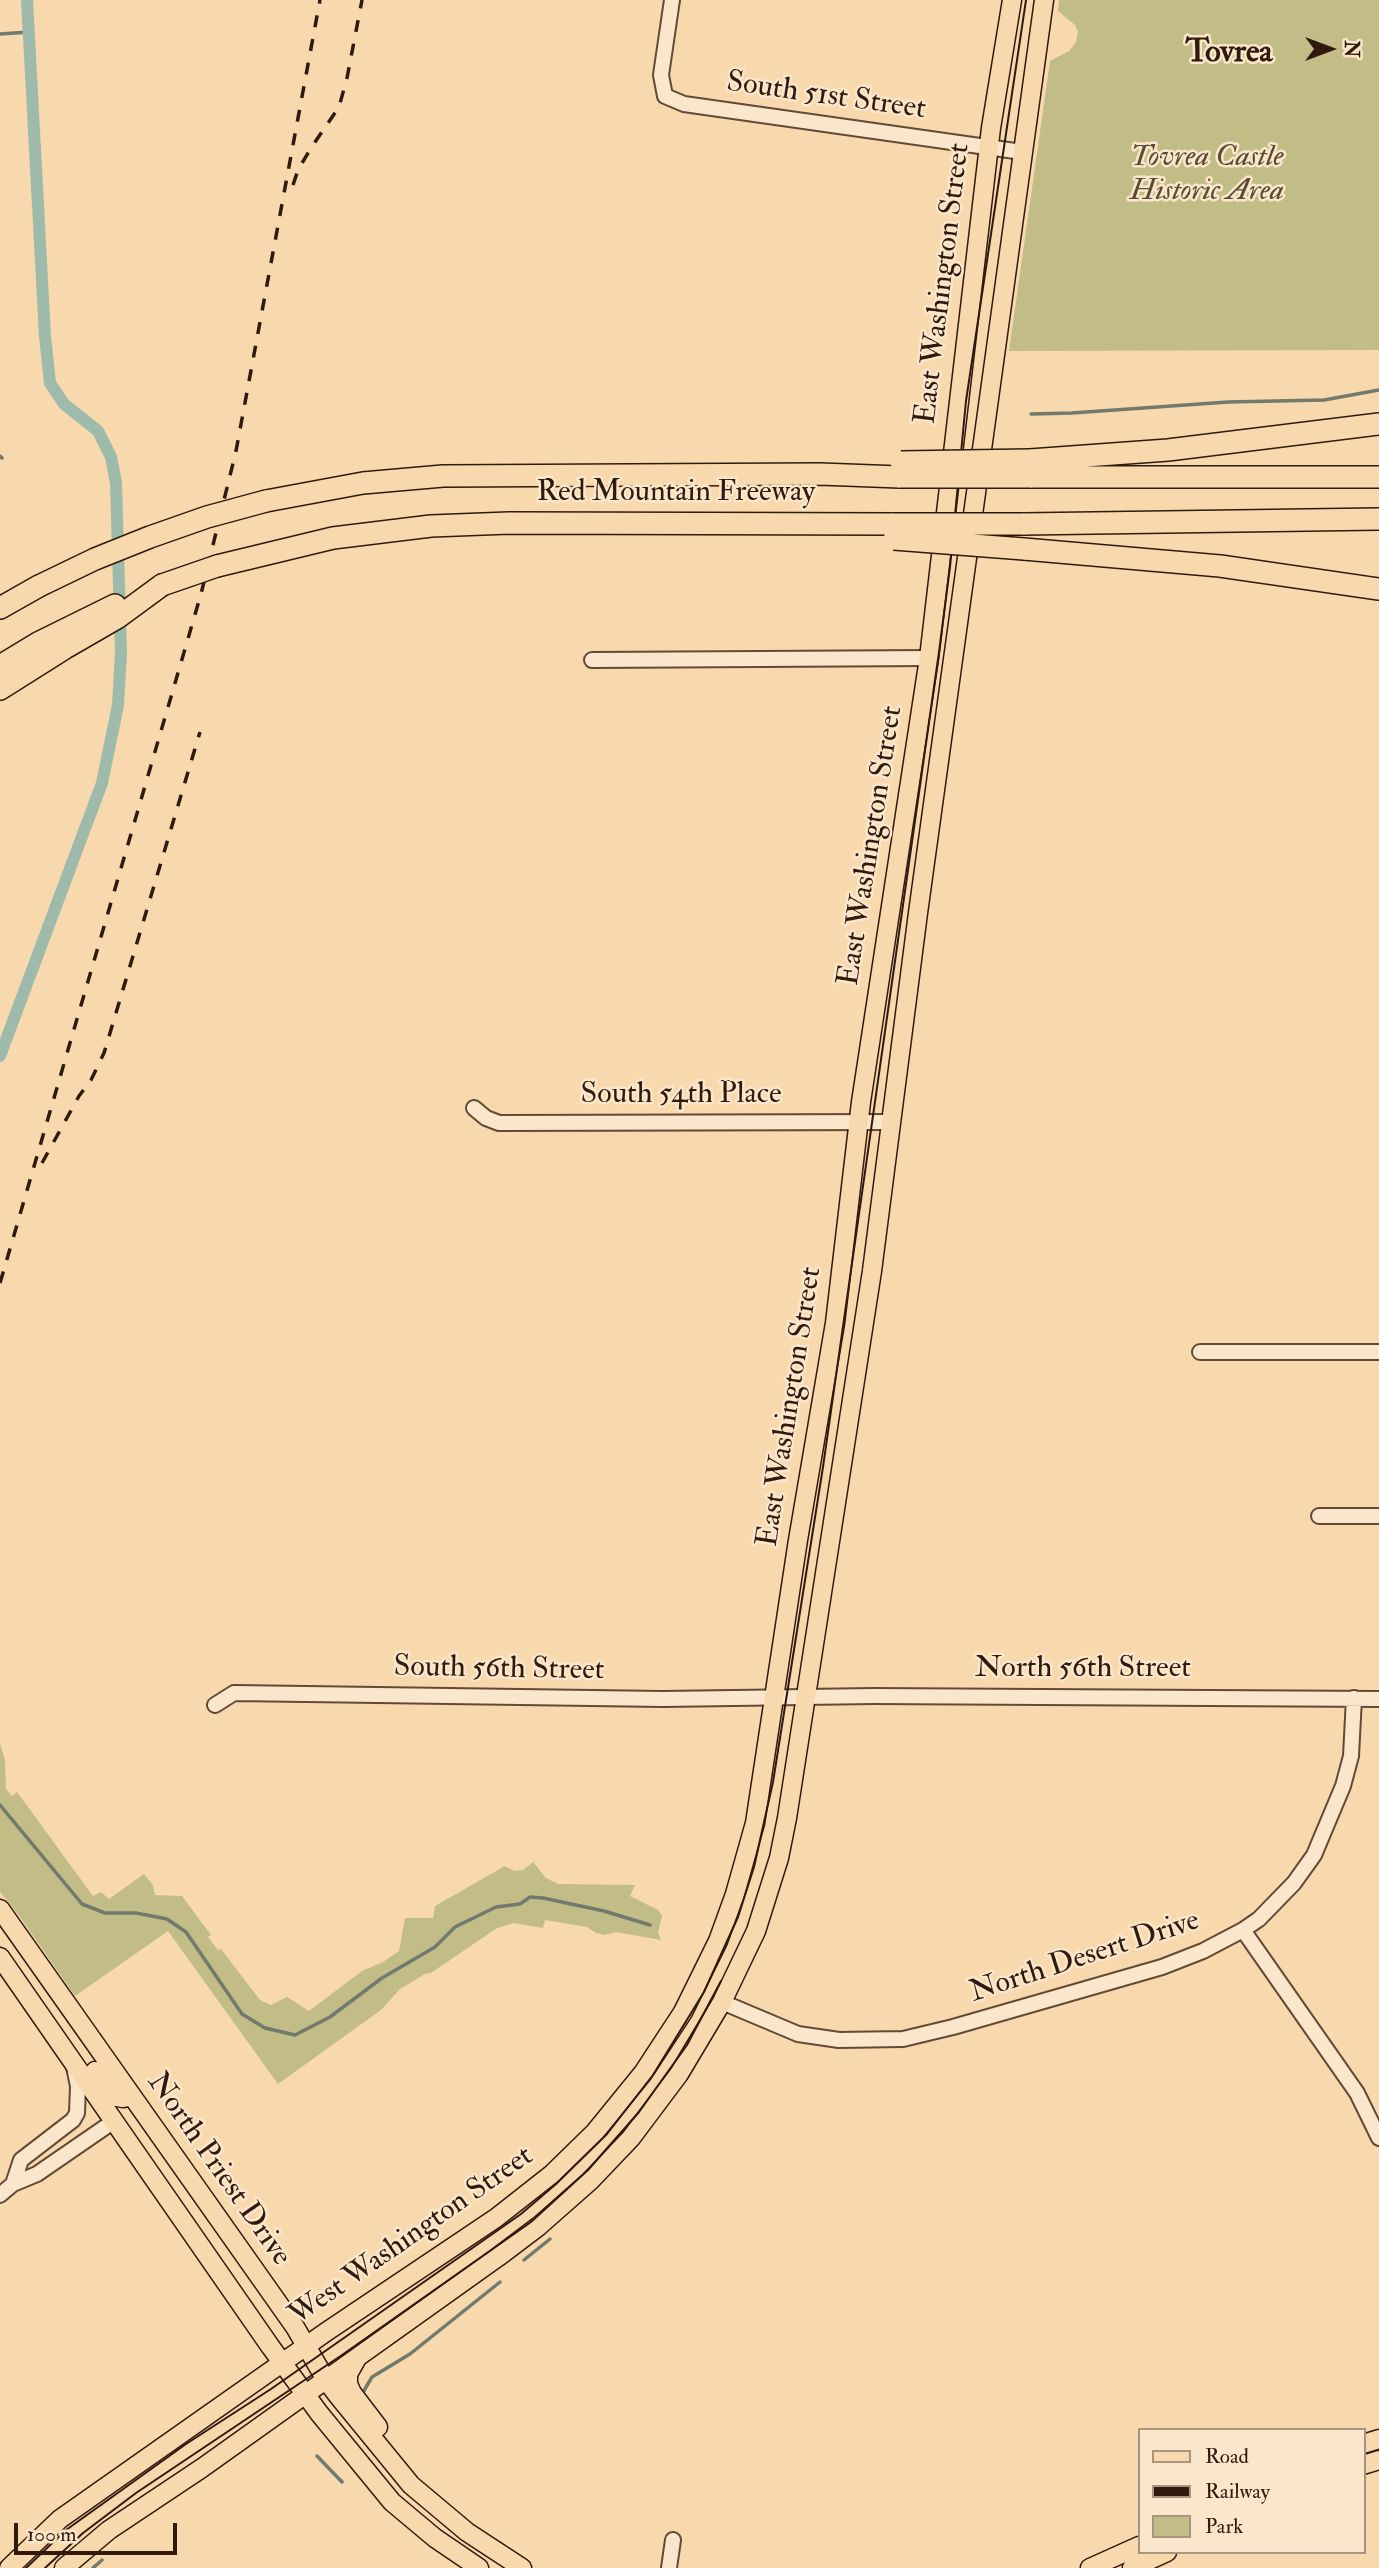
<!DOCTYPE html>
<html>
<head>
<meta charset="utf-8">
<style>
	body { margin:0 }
	#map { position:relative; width:1379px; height:2568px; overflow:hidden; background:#f8d8ad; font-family:"IM FELL Double Pica",serif }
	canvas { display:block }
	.legend { position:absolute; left:1138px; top:2428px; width:228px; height:126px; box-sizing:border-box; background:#fae6ca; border:2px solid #a9947f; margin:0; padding:9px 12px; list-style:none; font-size:21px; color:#301a0e }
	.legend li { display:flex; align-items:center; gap:14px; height:35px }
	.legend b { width:35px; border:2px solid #a9947f }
	.north { position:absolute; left:1295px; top:14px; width:70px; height:70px; -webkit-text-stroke:5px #fae6ca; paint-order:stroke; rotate:90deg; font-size:19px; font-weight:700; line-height:28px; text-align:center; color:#301a0e }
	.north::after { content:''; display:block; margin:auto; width:24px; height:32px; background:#301a0e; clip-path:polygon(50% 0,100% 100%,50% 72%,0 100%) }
	.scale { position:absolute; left:14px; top:2523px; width:163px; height:32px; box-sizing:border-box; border:4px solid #301a0e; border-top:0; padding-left:9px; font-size:21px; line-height:24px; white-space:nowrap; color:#301a0e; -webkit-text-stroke:5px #fae6ca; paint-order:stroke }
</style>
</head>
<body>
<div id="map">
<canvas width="1379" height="2568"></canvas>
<ul class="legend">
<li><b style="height:9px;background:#f8d8ad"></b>Road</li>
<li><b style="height:9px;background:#301a0e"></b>Railway</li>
<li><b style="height:19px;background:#c2bd86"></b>Park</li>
</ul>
<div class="north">N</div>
<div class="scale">100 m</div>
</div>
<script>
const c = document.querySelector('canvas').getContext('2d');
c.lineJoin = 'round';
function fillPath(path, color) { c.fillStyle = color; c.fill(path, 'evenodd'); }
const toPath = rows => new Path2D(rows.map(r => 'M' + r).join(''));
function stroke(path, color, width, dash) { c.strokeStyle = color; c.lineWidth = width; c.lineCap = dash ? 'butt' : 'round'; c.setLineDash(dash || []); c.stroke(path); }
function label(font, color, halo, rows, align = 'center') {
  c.font = font + ' "IM FELL Double Pica",serif'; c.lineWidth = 5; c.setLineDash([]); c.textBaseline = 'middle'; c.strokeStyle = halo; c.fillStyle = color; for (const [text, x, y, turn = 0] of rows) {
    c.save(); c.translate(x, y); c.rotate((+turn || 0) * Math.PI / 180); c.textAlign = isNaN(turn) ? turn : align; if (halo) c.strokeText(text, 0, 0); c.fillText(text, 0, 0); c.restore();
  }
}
const green = toPath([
	[1059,0,1379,0,1379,350,1009,351,1050,61,1069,51,1076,42,1078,31,1075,25,1058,11],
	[0,1744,5,1760,6,1789,12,1796,17,1792,93,1896,101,1892,109,1899,144,1874,153,1885,155,1895,182,1896,211,1935,208,1937,218,1950,221,1949,260,2000,271,2005,287,1997,309,2011,362,1971,383,1962,399,1951,405,1918,433,1918,435,1906,505,1866,514,1871,523,1870,533,1862,546,1878,558,1884,635,1885,630,1896,658,1910,662,1916,658,1932,661,1940,616,1932,605,1935,596,1933,587,1927,545,1920,543,1928,514,1923,497,1928,431,1973,425,1974,400,1989,381,2010,278,2084,168,1931,75,1996,20,1917,0,1892]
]);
const stream = toPath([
	[0,34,29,32],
	[1031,414,1072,413,1228,402,1324,400,1379,390],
	[0,456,2,458],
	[0,1805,82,1904,105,1913,136,1913,167,1919,186,1932,242,2014,265,2028,295,2035,330,2017,382,1978,435,1947,455,1927,496,1907,520,1904,530,1897,543,1898,604,1911,650,1925],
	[524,2260,550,2239],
	[362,2394,372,2377,410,2354,500,2282],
	[317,2456,342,2482],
	[93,2568,102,2560]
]);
const canal = toPath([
	[0,1056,102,783,118,705,121,653,116,483,111,457,98,431,64,404,50,383,45,336,27,0]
]);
const minor = toPath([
	[672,0,661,75,665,96,684,104,1022,152],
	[592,660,929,658],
	[474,1108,486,1118,499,1123,892,1122],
	[1200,1352,1379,1352],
	[1319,1516,1379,1516],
	[215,1705,234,1693,663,1699,874,1696,1379,1699],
	[1243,1930,1357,2093,1379,2138],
	[722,2002,798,2034,839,2040,903,2039,953,2027,1162,1967,1203,1951,1243,1930,1259,1919,1294,1883,1314,1855,1343,1786,1351,1756,1354,1698],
	[13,2184,21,2160,73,2120,77,2113,78,2086,74,2067],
	[0,2195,13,2184,37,2174,114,2121],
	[669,2568,673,2540]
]);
const major = toPath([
	[0,1909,295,2327,326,2380,339,2397,411,2485,467,2532,522,2568],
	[0,1957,270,2346,319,2413,392,2502,435,2538,479,2568],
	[95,2071,108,2091,117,2097,123,2098,131,2096],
	[357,2358,348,2374,348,2384,352,2393,378,2427],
	[1363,2444,1379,2439],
	[1363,2465,1379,2460],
	[9,2568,60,2519,326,2332,496,2218,552,2174,595,2132,643,2073,683,2012,718,1941,735,1894,755,1823,798,1540,835,1323,861,1102,929,658,991,128,1012,0],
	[64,2568,109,2530,202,2468,498,2257,539,2226,590,2181,631,2138,679,2074,722,2002,756,1931,779,1858,787,1818,872,1271,918,913,1044,0],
	[1090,2568,1139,2546],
	[1132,2568,1167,2552]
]);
const highway = toPath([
	[1030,460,1168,450,1379,424],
	[1030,477,1379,477],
	[266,501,363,483,443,476,820,474,900,477],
	[1023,524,1379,519],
	[1024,549,1220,566,1379,589],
	[217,566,333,538,431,526,509,523,893,524],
	[0,608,39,586],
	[0,666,38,643,115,605],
	[0,689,65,648,117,618,162,585]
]);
const tram = toPath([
	[26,2568,66,2530,186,2444,271,2389,521,2214,556,2184,607,2134,653,2075,704,1992,738,1917,754,1867,773,1782,823,1467,939,652,950,567,966,401,1026,0],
	[45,2568,83,2533,136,2493,342,2355,531,2222,588,2170,639,2112,687,2045,721,1981]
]);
const rail = toPath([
	[293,185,298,170,311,148,339,107,347,78,362,0],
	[42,1163,79,1096,91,1080,104,1053,200,732],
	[0,1283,201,594,236,451,320,0]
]);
const highwayBridge = toPath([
	[901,462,1030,460],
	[900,477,1030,477],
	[893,524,1023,524],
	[894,539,1024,549],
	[162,585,217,566],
	[39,586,95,559,150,537,207,517,266,501]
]);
const streetNames = [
	["South 51st Street",826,97,8],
	["East Washington Street",944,284,-83],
	["Red Mountain Freeway",676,494],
	["East Washington Street",872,846,-81],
	["South 54th Place",681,1096],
	["East Washington Street",791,1407,-81],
	["South 56th Street",499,1670,1],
	["North 56th Street",1083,1670],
	["North Desert Drive",1085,1958,-18],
	["North Priest Drive",218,2170,55],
	["West Washington Street",412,2237,-35]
];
const parkNames = [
	["Tovrea Castle",1207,159],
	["Historic Area",1207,193]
];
const neighbourhoodNames = [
	["Tovrea",1229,54]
];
fillPath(green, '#c2bd86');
stroke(stream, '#717a6c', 3.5);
stroke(canal, '#9dbaab', 12);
stroke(minor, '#624a36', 18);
stroke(major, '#301a0e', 21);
stroke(highway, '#301a0e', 24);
stroke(minor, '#fae6ca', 14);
stroke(major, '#f8d8ad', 18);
stroke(highway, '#f8d8ad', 21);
stroke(tram, '#301a0e', 2);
stroke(rail, '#301a0e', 3.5, [12, 12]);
stroke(highwayBridge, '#301a0e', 24, []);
stroke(highwayBridge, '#f8d8ad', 21);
label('30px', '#301a0e', '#fae6ca', streetNames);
label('italic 30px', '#5c4b32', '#fae6ca', parkNames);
label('bold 32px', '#301a0e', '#fae6ca', neighbourhoodNames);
</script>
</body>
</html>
